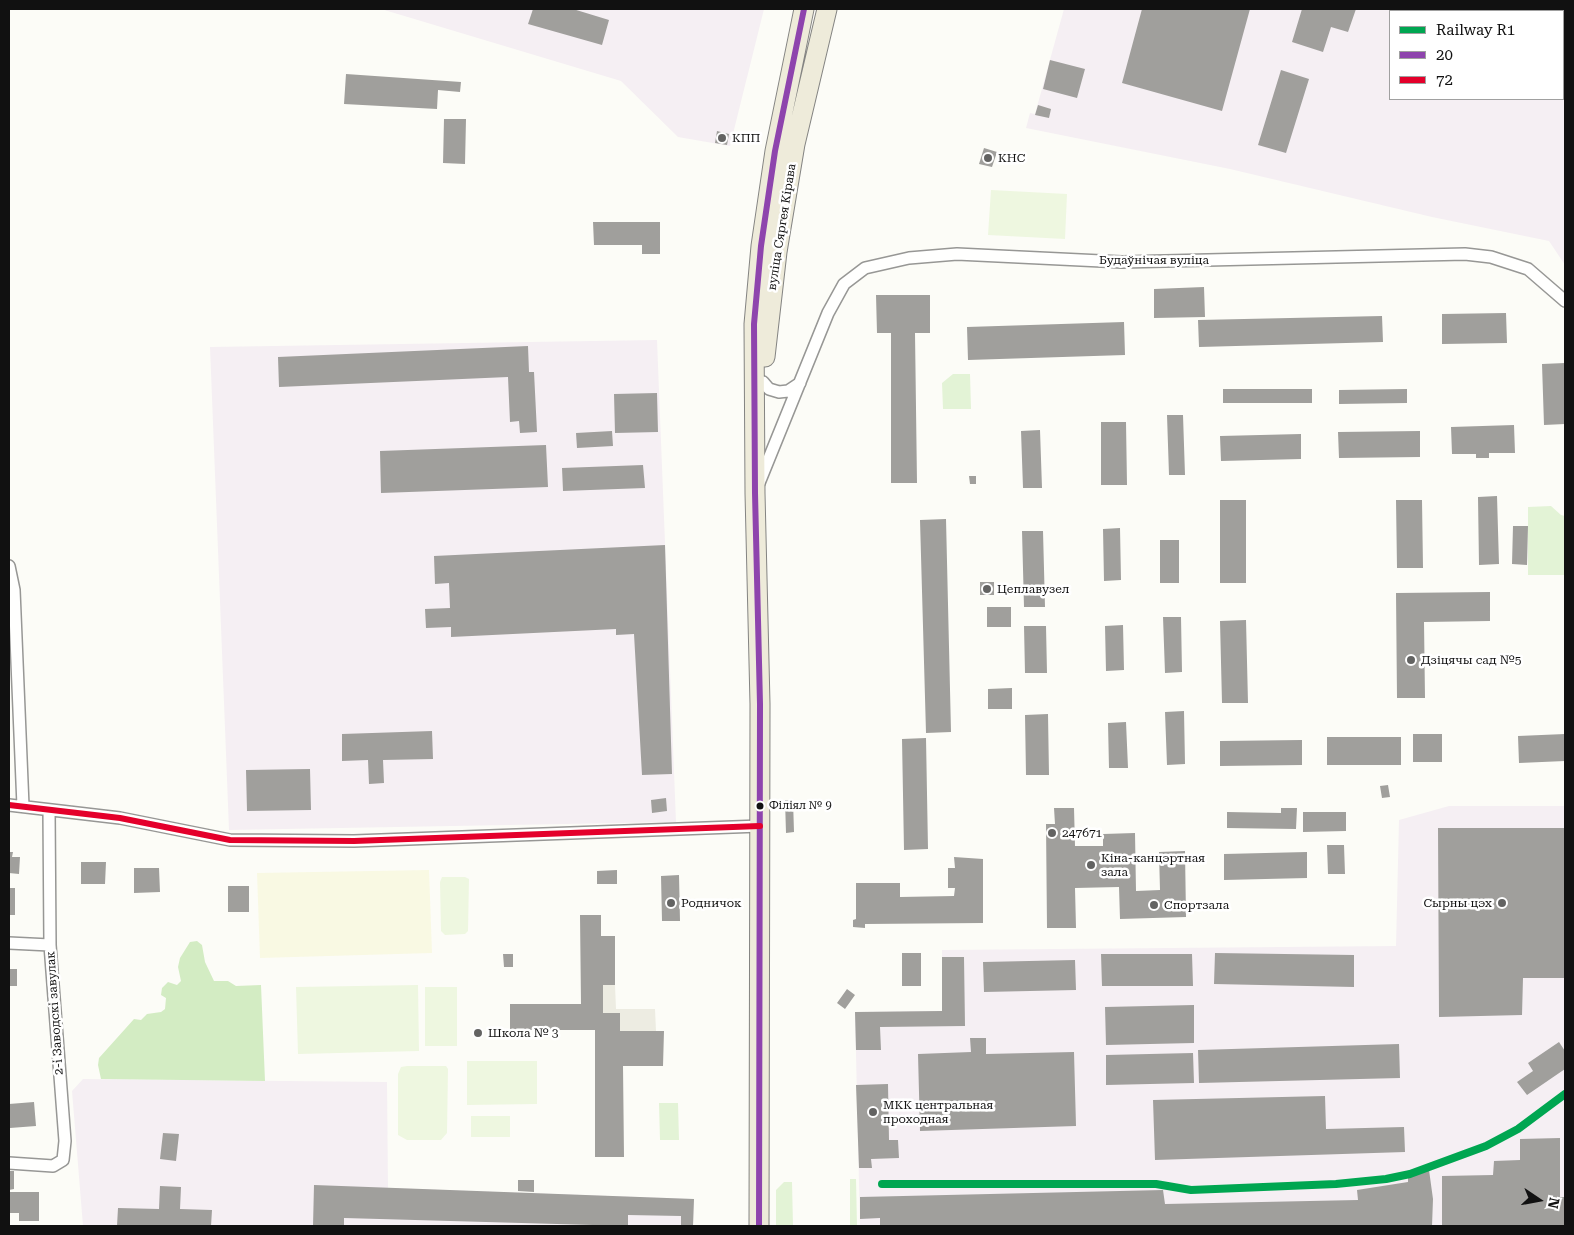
<!DOCTYPE html>
<html>
<head>
<meta charset="utf-8">
<style>
	body { margin:0 }
	#map { position:relative; width:1574px; height:1235px; overflow:hidden; background:#fcfcf7; font-family:"Roboto Serif",serif }
	canvas { display:block }
	.frame { position:absolute; inset:0; border:10px solid #111; pointer-events:none }
	.legend { position:absolute; left:1389px; top:10px; width:175px; height:90px; box-sizing:border-box; background:#fff; border:1px solid #a0a0a0; margin:0; padding:6px 9px; list-style:none; font-size:15px; color:#111 }
	.legend li { display:flex; align-items:center; gap:10px; height:25px }
	.legend b { width:25px; border:1px solid #a0a0a0 }
	.north { position:absolute; left:1514px; top:1175px; width:50px; height:50px; -webkit-text-stroke:4px #fff; paint-order:stroke; rotate:102deg; font-size:14px; font-weight:700; line-height:20px; text-align:center; color:#111 }
	.north::after { content:''; display:block; margin:auto; width:18px; height:22px; background:#111; clip-path:polygon(50% 0,100% 100%,50% 72%,0 100%) }
</style>
</head>
<body>
<div id="map">
<canvas width="1574" height="1235"></canvas>
<div class="frame"></div>
<ul class="legend">
<li><b style="height:6px;background:#00a651"></b>Railway R1</li>
<li><b style="height:6px;background:#8e44ad"></b>20</li>
<li><b style="height:6px;background:#e4002b"></b>72</li>
</ul>
<div class="north">N</div>
</div>
<script>
const c = document.querySelector('canvas').getContext('2d');
c.lineJoin = 'round';
function fillPath(path, color) { c.fillStyle = color; c.fill(path, 'evenodd'); }
const toPath = rows => new Path2D(rows.map(r => 'M' + r).join(''));
function stroke(path, color, width, dash) { c.strokeStyle = color; c.lineWidth = width; c.lineCap = dash ? 'butt' : 'round'; c.setLineDash(dash || []); c.stroke(path); }
function label(font, color, halo, rows, align = 'center') {
  c.font = font + ' "Roboto Serif",serif'; c.lineWidth = 5; c.setLineDash([]); c.textBaseline = 'middle'; c.strokeStyle = halo; c.fillStyle = color; for (const [text, x, y, turn = 0] of rows) {
    c.save(); c.translate(x, y); c.rotate((+turn || 0) * Math.PI / 180); c.textAlign = isNaN(turn) ? turn : align; if (halo) c.strokeText(text, 0, 0); c.fillText(text, 0, 0); c.restore();
  }
}
const industrial = toPath([
	[381,9,764,9,730,146,678,137,621,81],
	[1064,9,1495,9,1494,11,1390,11,1390,99,1563,99,1563,34,1565,34,1565,265,1549,241,1432,217,1230,169,1026,128,1030,113,1035,114],
	[657,340,676,822,229,830,210,347],
	[1449,806,1565,806,1565,1226,860,1226,855,1012,942,1011,942,950,1396,946,1399,820],
	[83,1079,387,1082,388,1188,694,1199,693,1226,83,1226,72,1091]
]);
const farmland = toPath([
	[429,870,432,953,260,958,257,873]
]);
const green = toPath([
	[953,374,970,374,971,409,943,409,942,383],
	[1551,506,1561,515,1565,516,1565,575,1528,575,1528,507],
	[659,1103,678,1103,679,1140,660,1140],
	[850,1179,856,1179,857,1226,850,1226],
	[784,1182,792,1182,793,1226,776,1226,776,1190]
]);
const forest = toPath([
	[197,941,202,945,205,962,214,981,228,981,236,986,261,985,265,1081,101,1079,98,1065,99,1058,134,1019,141,1020,147,1014,161,1012,165,1009,166,998,161,995,162,988,168,982,177,985,181,981,178,967,180,958,190,942]
]);
const pitch = toPath([
	[991,190,1067,194,1065,239,988,235],
	[442,877,465,877,469,879,468,931,465,934,445,935,441,931,440,882],
	[418,985,419,1051,298,1054,296,987],
	[425,987,457,987,457,1046,425,1046],
	[467,1061,537,1061,537,1104,467,1105],
	[407,1066,446,1066,448,1069,447,1133,441,1140,407,1140,398,1135,398,1074,401,1067],
	[471,1116,510,1116,510,1137,471,1137]
]);
const plaza = toPath([
	[603,985,615,985,616,1009,655,1009,656,1031,620,1031,620,1013,603,1013]
]);
const building = toPath([
	[533,9,573,9,609,20,602,45,528,24],
	[1142,9,1250,9,1222,111,1122,83],
	[1302,9,1356,9,1348,32,1331,27,1323,52,1292,42],
	[1050,60,1085,69,1077,98,1043,89],
	[1281,70,1309,79,1286,153,1258,145],
	[346,74,461,82,460,92,438,90,437,109,344,104],
	[1038,105,1051,109,1049,118,1035,115],
	[444,119,466,119,465,164,443,163],
	[717,131,729,134,727,145,715,143],
	[984,148,997,152,992,167,979,164],
	[593,222,660,222,660,254,642,254,642,245,594,245],
	[1204,287,1205,317,1154,318,1154,289],
	[876,295,930,295,930,333,915,333,917,483,891,483,891,333,877,333],
	[1506,313,1507,343,1442,344,1442,314],
	[1382,316,1383,342,1199,347,1198,320],
	[1124,322,1125,355,968,360,967,327],
	[528,346,529,372,534,372,537,432,520,433,519,421,510,422,508,377,279,387,278,357],
	[1565,363,1565,424,1544,425,1542,364],
	[1223,389,1312,389,1312,403,1223,403],
	[1407,389,1407,403,1339,404,1339,390],
	[657,393,658,432,615,433,614,394],
	[1167,415,1183,415,1185,475,1169,475],
	[1101,422,1126,422,1127,485,1101,485],
	[1514,425,1515,453,1489,453,1489,458,1476,458,1476,454,1452,454,1451,427],
	[1040,430,1042,488,1023,488,1021,431],
	[612,431,613,446,577,448,576,433],
	[1420,431,1420,457,1339,458,1338,432],
	[1301,434,1301,459,1221,461,1220,436],
	[546,445,548,487,381,493,380,451],
	[643,465,645,488,563,491,562,468],
	[969,476,976,476,976,484,970,484],
	[1497,496,1499,564,1479,565,1478,497],
	[1220,500,1246,500,1246,583,1220,583],
	[1396,500,1422,500,1423,568,1397,568],
	[946,519,951,732,926,733,920,520],
	[1513,526,1528,526,1527,565,1512,564],
	[1120,528,1121,580,1104,581,1103,529],
	[1022,531,1043,531,1045,607,1024,607],
	[1160,540,1179,540,1179,583,1160,583],
	[665,545,672,774,642,775,634,634,616,635,616,629,451,637,451,627,426,628,425,609,450,608,449,583,435,584,434,556],
	[980,582,994,582,994,595,980,595],
	[1490,592,1490,621,1424,622,1425,698,1397,698,1396,593],
	[987,607,1011,607,1011,627,987,627],
	[1163,617,1181,617,1182,672,1165,673],
	[1246,620,1248,703,1222,703,1220,621],
	[1123,625,1124,670,1106,671,1105,626],
	[1024,626,1046,626,1047,673,1025,673],
	[1012,688,1012,709,988,709,988,689],
	[1184,711,1185,764,1167,765,1165,712],
	[1048,714,1049,775,1026,775,1025,715],
	[1126,722,1128,768,1109,768,1108,723],
	[432,731,433,759,383,760,384,783,369,784,368,760,342,761,342,734],
	[1413,734,1442,734,1442,762,1413,762],
	[1565,734,1565,761,1519,763,1518,736],
	[1327,737,1401,737,1401,765,1327,765],
	[926,738,928,849,904,850,902,739],
	[1302,740,1302,765,1220,766,1220,741],
	[310,769,311,810,247,811,246,770],
	[1388,785,1390,797,1382,798,1380,786],
	[666,798,667,811,652,813,651,800],
	[785,800,793,800,794,832,786,833],
	[1054,808,1074,808,1075,846,1103,846,1103,834,1135,833,1136,891,1160,890,1159,852,1185,851,1186,917,1120,919,1119,887,1075,888,1076,928,1047,928,1046,824,1055,824],
	[1281,808,1297,808,1296,829,1227,828,1227,812,1281,813],
	[1303,812,1346,812,1346,831,1303,832],
	[1438,828,1565,828,1565,978,1523,978,1522,1015,1439,1017],
	[1327,845,1344,845,1345,874,1328,874],
	[9,852,13,852,12,857,20,857,19,874,9,873],
	[1307,852,1307,878,1224,880,1224,854],
	[954,857,983,859,983,923,865,924,865,928,853,927,853,920,856,919,856,883,900,883,900,897,954,896,955,888,948,888,948,868,955,868],
	[81,862,106,862,105,884,81,884],
	[134,868,159,868,160,892,134,893],
	[617,870,617,884,597,884,597,871],
	[679,875,680,921,662,921,661,876],
	[228,886,249,886,249,912,228,912],
	[9,888,15,888,15,915,10,915,10,919],
	[580,915,601,915,601,936,615,936,615,985,603,985,603,1013,620,1013,620,1031,664,1031,663,1066,623,1066,624,1157,595,1157,595,1030,510,1030,510,1004,581,1004],
	[902,953,921,953,921,986,902,986],
	[1215,953,1354,955,1354,987,1214,984],
	[503,954,513,954,513,967,504,967],
	[1101,954,1192,954,1193,986,1102,986],
	[942,957,964,957,965,1026,880,1027,881,1050,856,1050,855,1012,942,1011],
	[1075,960,1076,990,984,992,983,962],
	[9,969,17,969,17,986,9,986],
	[847,989,855,995,845,1009,837,1003],
	[1194,1005,1194,1043,1106,1045,1105,1007],
	[970,1038,986,1038,986,1054,1074,1052,1076,1126,920,1131,918,1054,971,1052],
	[1559,1042,1565,1051,1565,1069,1527,1095,1517,1082,1533,1071,1528,1063],
	[1399,1044,1400,1078,1199,1083,1198,1050],
	[1193,1053,1194,1083,1106,1085,1106,1055],
	[888,1084,889,1140,898,1140,899,1158,871,1159,872,1168,859,1168,856,1085],
	[1325,1096,1326,1129,1404,1127,1405,1152,1155,1160,1153,1100],
	[34,1102,36,1126,10,1128,9,1104],
	[163,1133,179,1134,176,1161,160,1159],
	[1560,1138,1560,1197,1565,1197,1565,1226,1442,1226,1442,1176,1493,1175,1494,1161,1520,1160,1520,1139],
	[1429,1170,1433,1199,1432,1226,880,1226,880,1218,860,1219,860,1197,1163,1190,1165,1204,1358,1200,1357,1190,1408,1182,1408,1178],
	[9,1171,14,1171,14,1189,9,1190],
	[518,1180,534,1180,534,1192,518,1191],
	[314,1185,694,1199,693,1226,681,1226,681,1216,628,1215,628,1226,344,1218,344,1226,313,1226],
	[160,1186,181,1187,180,1209,212,1210,211,1226,117,1226,118,1208,159,1209],
	[9,1192,39,1192,39,1221,19,1221,19,1213,9,1213]
]);
const street = toPath([
	[763,382,769,389,779,392,788,391,800,383],
	[759,483,828,313,844,284,865,268,909,258,957,254,1122,262,1465,254,1491,257,1528,269,1565,301],
	[9,566,14,590,23,806],
	[9,805,120,818,230,840,354,841,760,826],
	[9,943,50,945],
	[9,1163,53,1166,63,1160,65,1141,50,945,49,810]
]);
const primary = toPath([
	[765,357,777,252,795,144,827,9],
	[759,1226,760,704,755,493,754,324,761,246,775,151,804,9]
]);
const bus1 = toPath([
	[759,1226,760,704,755,493,754,324,761,246,775,151,804,9]
]);
const bus2 = toPath([
	[9,805,120,818,230,840,354,841,760,826]
]);
const rail1 = toPath([
	[882,1184,1156,1184,1191,1190,1336,1184,1386,1179,1410,1174,1486,1146,1518,1129,1565,1094]
]);
const markers = [
	[722,138,5,"#636362"],
	[988,158,5,"#636362"],
	[987,589,5,"#636362"],
	[1411,660,5,"#636362"],
	[760,806,4.5,"#111"],
	[1052,833,5,"#636362"],
	[1091,865,5,"#636362"],
	[671,903,5,"#636362"],
	[1502,903,5,"#636362"],
	[1154,905,5,"#636362"],
	[478,1033,5,"#636362"],
	[873,1112,5,"#636362"]
];
const busNames = [
	["Філіял № 9",769,806]
];
const poiNames = [
	["КПП",732,138],
	["КНС",998,158],
	["Цеплавузел",997,589],
	["Дзіцячы сад №5",1421,660],
	["247671",1062,833],
	["Кіна-канцэртная",1101,858],
	["зала",1101,872],
	["Родничок",681,903],
	["Сырны цэх",1492,903,"right"],
	["Спортзала",1164,905],
	["Школа № 3",488,1033],
	["МКК центральная",883,1105],
	["проходная",883,1119]
];
const streetNames = [
	["вуліца Сяргея Кірава",782,227,-81],
	["Будаўнічая вуліца",1154,260],
	["2-і Заводскі завулак",55,1013,-94]
];
fillPath(industrial, '#f5eff3');
fillPath(farmland, '#f9f9e3');
fillPath(green, '#e3f3d6');
fillPath(forest, '#d3ecc3');
fillPath(pitch, '#eef7e0');
fillPath(plaza, '#edece2');
fillPath(building, '#a09f9c');
stroke(street, '#979795', 14);
stroke(primary, '#848482', 21);
stroke(street, '#fffffe', 11);
stroke(primary, '#eeebda', 19);
stroke(bus1, '#8e44ad', 6);
stroke(bus2, '#e4002b', 6);
stroke(rail1, '#00a651', 8);
for (const [x, y, r, color] of markers) { const dot = new Path2D(); dot.arc(x, y, r, 0, 2 * Math.PI); c.fillStyle = color; c.fill(dot); stroke(dot, '#fff', 2); }
label('11px', '#111', '#fff', busNames, 'left');
label('12px', '#111', '#fff', poiNames, 'left');
label('12px', '#111', '#fff', streetNames);
</script>
</body>
</html>
